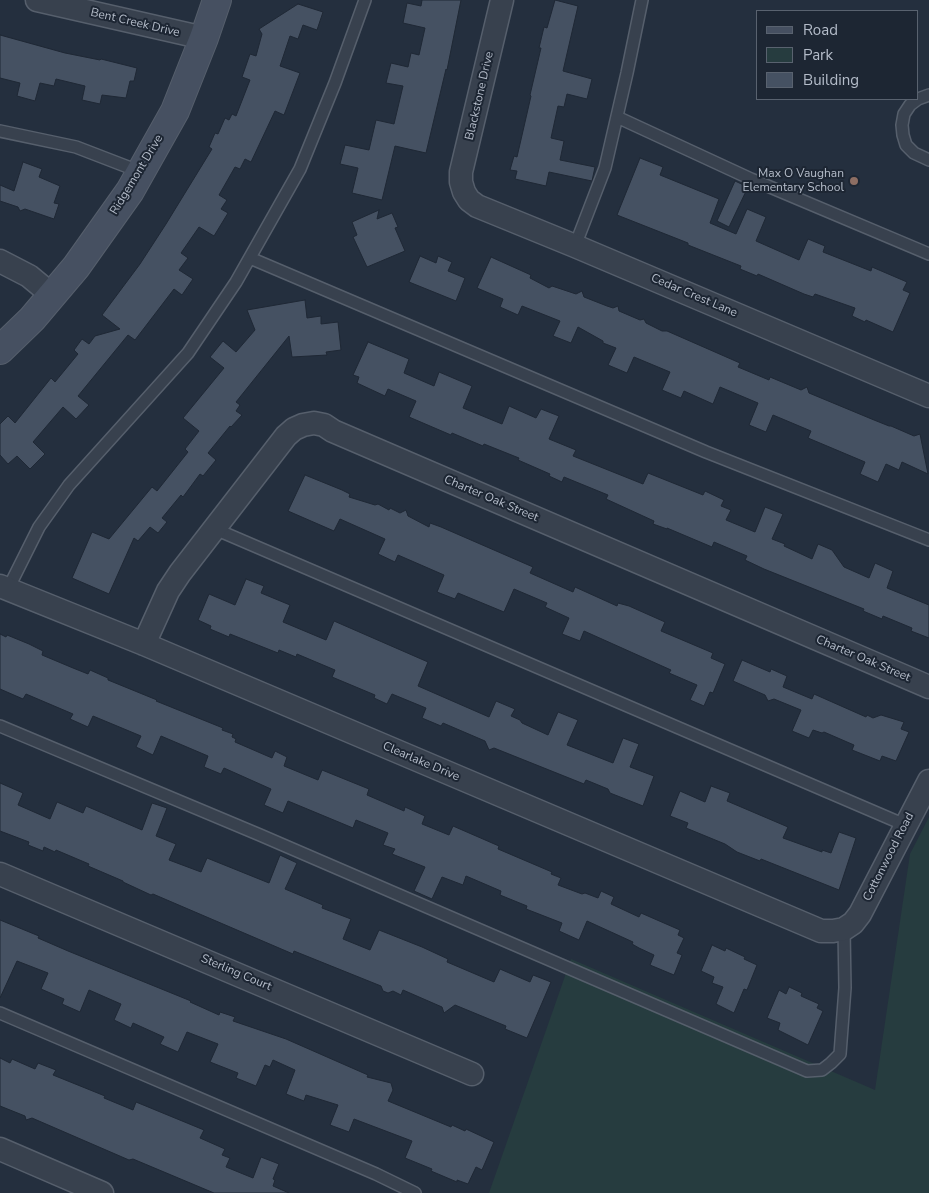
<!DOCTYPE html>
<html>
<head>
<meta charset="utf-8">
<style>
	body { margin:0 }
	#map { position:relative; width:929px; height:1193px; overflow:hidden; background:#242f3e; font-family:"Nunito Sans",sans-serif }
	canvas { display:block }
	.legend { position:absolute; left:756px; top:10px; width:162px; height:90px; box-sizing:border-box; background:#1d2633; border:1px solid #59626f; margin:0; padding:6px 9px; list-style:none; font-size:15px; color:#b4bcc9 }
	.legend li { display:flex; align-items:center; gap:10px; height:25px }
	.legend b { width:25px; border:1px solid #59626f }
</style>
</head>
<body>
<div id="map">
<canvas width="929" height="1193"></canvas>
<ul class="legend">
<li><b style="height:6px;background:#465061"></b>Road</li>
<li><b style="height:14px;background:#263c3f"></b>Park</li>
<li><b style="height:14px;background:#455162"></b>Building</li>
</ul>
</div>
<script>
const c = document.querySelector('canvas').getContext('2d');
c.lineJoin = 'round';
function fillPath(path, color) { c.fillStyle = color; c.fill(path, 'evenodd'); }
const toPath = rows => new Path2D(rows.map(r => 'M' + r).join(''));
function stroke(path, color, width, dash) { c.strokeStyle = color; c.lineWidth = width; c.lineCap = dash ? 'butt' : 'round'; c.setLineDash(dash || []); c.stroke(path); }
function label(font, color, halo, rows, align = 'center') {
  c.font = font + ' "Nunito Sans",sans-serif'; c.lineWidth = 4; c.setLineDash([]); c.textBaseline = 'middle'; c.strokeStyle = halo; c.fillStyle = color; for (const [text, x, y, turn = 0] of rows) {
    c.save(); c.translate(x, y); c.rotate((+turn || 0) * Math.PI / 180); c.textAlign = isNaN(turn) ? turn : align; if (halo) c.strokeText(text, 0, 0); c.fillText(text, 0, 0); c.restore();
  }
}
const green = toPath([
	[929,817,929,1193,489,1193,571,959,875,1090,910,854]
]);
const building = toPath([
	[422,0,461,0,447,70,446,69,426,153,395,146,382,200,352,193,358,168,340,164,345,145,369,150,376,120,394,124,403,86,386,83,391,63,408,67,411,53,419,55,425,28,403,23,407,3,421,6,422,0],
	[555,0,578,6,563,71,592,79,587,99,567,94,564,107,558,106,551,138,564,141,560,160,595,167,592,181,549,172,546,186,515,179,517,171,510,170,514,156,517,157,531,96,530,95,541,48,539,48,544,27,547,28,555,0],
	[298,4,323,12,317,30,303,25,298,39,290,36,280,66,300,73,284,115,275,111,251,162,245,159,240,169,235,167,219,195,227,200,221,209,228,213,214,236,199,227,181,253,188,258,179,270,193,279,182,295,174,289,135,340,128,335,78,396,89,405,76,419,63,407,33,442,45,454,30,469,17,456,8,464,0,455,0,424,8,416,15,423,51,378,55,382,78,354,74,350,82,339,89,344,95,336,120,329,102,315,140,264,166,224,212,149,209,147,215,133,218,134,225,118,229,120,232,114,236,116,250,80,242,77,250,54,256,56,262,34,259,29,298,4],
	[0,35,65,53,100,60,101,59,137,68,134,81,130,81,126,98,102,95,100,104,82,100,85,86,56,79,54,86,40,83,35,101,17,96,20,83,0,78,0,35],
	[640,158,663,167,660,175,719,199,710,223,736,234,747,209,766,217,756,241,799,260,808,239,825,246,823,252,871,271,872,267,907,282,903,290,910,293,893,332,866,320,865,322,852,316,855,308,815,294,813,297,804,294,758,274,757,276,740,269,741,266,688,245,688,243,617,215,640,158],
	[23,162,42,169,39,177,60,186,54,203,59,204,54,219,25,209,20,211,18,207,0,201,0,185,14,191,23,162],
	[735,181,748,187,729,227,717,221,735,181],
	[379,210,377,219,392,213,398,227,395,228,405,251,367,267,353,237,357,235,352,222,379,210],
	[420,256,436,263,438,256,452,262,448,271,465,278,456,301,409,282,420,256],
	[491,257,531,275,530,278,549,288,552,286,576,294,582,291,584,297,607,306,613,308,618,306,619,311,640,320,644,319,646,323,662,331,667,331,740,363,738,367,769,380,770,377,801,390,807,387,809,393,874,420,889,426,891,426,914,436,920,434,928,474,902,462,899,470,886,464,878,482,860,474,865,462,808,438,811,431,773,415,766,432,749,425,758,403,720,387,713,404,684,391,681,398,662,390,670,372,634,357,627,373,608,365,616,348,603,343,603,341,578,327,571,343,553,336,560,321,522,306,518,315,500,307,503,299,477,288,491,257],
	[305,300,307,318,321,316,321,324,338,322,341,350,326,352,327,355,292,357,289,336,236,402,240,405,236,411,242,415,231,427,230,426,208,453,216,460,203,476,200,474,183,497,181,495,162,518,167,522,158,533,150,527,138,541,134,538,109,594,72,578,92,532,109,539,152,487,157,491,188,452,185,449,199,431,183,418,224,368,210,357,223,341,236,352,255,330,247,310,305,300],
	[368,342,409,359,404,373,434,386,439,372,472,386,463,408,502,424,509,406,536,418,541,409,559,416,549,439,576,450,573,456,643,484,648,473,703,495,705,491,724,500,721,506,731,510,726,520,755,532,765,507,783,514,772,539,785,544,784,546,812,559,818,544,832,550,844,567,869,578,875,563,893,571,887,588,929,605,929,638,911,631,912,628,883,616,882,619,863,611,864,609,764,569,745,560,747,556,714,542,712,547,667,528,667,529,653,524,654,521,606,499,608,495,564,477,562,482,549,476,550,474,518,460,519,458,484,444,483,446,452,433,451,435,409,417,416,401,388,389,385,396,357,383,359,377,353,375,368,342],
	[305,475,342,490,350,494,349,497,375,505,378,504,389,510,390,508,400,513,406,510,408,516,429,527,430,523,441,527,533,567,530,573,573,592,575,587,617,606,618,603,629,606,665,622,661,631,713,653,711,658,725,664,713,693,710,692,704,706,690,700,697,685,669,673,671,670,584,631,580,641,562,634,569,618,545,607,547,603,514,589,504,612,458,593,455,599,437,592,444,575,398,555,395,562,378,554,385,539,340,519,334,531,288,511,305,475],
	[246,579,264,586,261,593,290,605,283,622,326,640,334,621,428,662,418,686,489,717,496,701,515,709,511,716,520,720,522,723,548,735,558,712,578,720,567,745,613,763,623,738,639,744,630,767,654,776,643,806,610,793,608,789,586,780,584,784,494,748,489,750,485,741,443,723,441,726,422,718,426,708,392,694,387,704,374,698,375,695,332,677,335,670,297,654,296,657,279,650,278,653,230,634,229,637,210,629,211,626,198,620,209,594,235,605,246,579],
	[0,634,6,637,7,635,29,644,43,651,42,655,73,668,88,674,90,670,108,678,108,680,157,700,156,701,223,728,222,730,233,734,232,737,236,739,235,742,272,758,275,751,287,757,284,766,318,780,322,770,369,789,367,795,404,811,405,807,425,816,422,824,449,835,453,826,499,846,498,849,552,872,551,874,561,878,558,885,582,894,585,893,598,898,601,891,614,897,611,904,639,917,641,913,680,930,678,935,684,938,677,953,682,955,674,975,650,965,654,955,639,948,632,944,633,942,587,921,579,940,559,931,562,923,526,909,527,906,500,895,501,891,466,876,463,885,442,877,432,899,414,891,425,867,392,854,395,849,383,845,388,833,356,820,353,828,288,801,283,813,264,805,271,789,224,768,221,774,204,767,208,756,161,736,153,755,136,747,141,736,93,716,88,727,70,719,73,714,26,694,23,699,0,689,0,634],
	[742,660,770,672,771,669,787,676,783,687,812,699,814,694,866,717,867,715,873,718,881,715,904,722,901,729,909,732,896,761,882,756,880,761,852,750,854,745,824,732,822,733,813,730,809,738,792,731,801,710,774,699,768,701,765,695,733,681,742,660],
	[0,783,23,793,18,805,50,819,57,802,83,813,86,806,142,830,152,803,167,808,156,836,176,844,169,860,201,872,207,858,269,883,280,855,297,863,285,889,323,905,322,908,351,919,343,939,370,950,379,930,422,947,448,959,447,962,494,982,500,969,530,982,533,975,551,982,527,1038,505,1029,506,1026,455,1005,444,1013,442,1007,403,990,401,995,393,991,388,993,383,991,381,986,294,951,293,954,153,894,151,895,123,882,123,881,88,866,89,864,56,850,55,852,44,847,43,851,28,845,29,842,0,831,0,783],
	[711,786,730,793,727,801,788,827,783,838,822,852,822,850,831,853,839,832,856,838,839,890,761,859,760,861,737,852,725,844,686,828,688,823,670,816,680,791,705,802,711,786],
	[0,920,39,936,38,938,68,951,191,1001,190,1002,219,1015,220,1012,235,1017,233,1021,286,1039,368,1075,367,1077,391,1083,393,1090,388,1101,451,1127,452,1125,465,1131,466,1129,494,1142,482,1170,476,1167,468,1184,457,1180,457,1182,431,1171,432,1169,405,1158,412,1141,354,1119,349,1132,330,1125,338,1105,306,1095,304,1101,286,1094,295,1070,273,1060,270,1067,265,1065,256,1086,236,1078,238,1073,210,1062,218,1044,187,1032,178,1052,160,1044,164,1037,133,1023,131,1028,114,1020,121,1004,89,990,80,1012,62,1004,64,999,41,989,48,973,17,961,0,998,0,920],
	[712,945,725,951,726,948,745,957,744,959,757,965,747,990,744,989,734,1013,716,1004,723,987,712,983,714,977,701,971,712,945],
	[789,987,802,993,801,996,819,1004,817,1008,823,1011,808,1045,778,1030,780,1023,767,1018,779,990,786,994,789,987],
	[0,1058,10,1063,12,1059,35,1069,38,1063,56,1070,53,1075,105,1096,104,1098,133,1110,136,1102,204,1130,200,1138,225,1149,222,1155,230,1158,226,1167,253,1178,261,1157,279,1164,273,1179,275,1180,273,1186,289,1193,214,1193,133,1159,129,1160,32,1118,26,1120,25,1116,0,1106,0,1058]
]);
const lane = toPath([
	[929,95,918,99,910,105,904,114,902,125,903,135,906,145,914,153,929,160],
	[617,117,751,179,929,254],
	[0,131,76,147,141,172],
	[575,246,605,168,627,73,642,0],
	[250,258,706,452,929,540],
	[215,529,905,825],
	[8,589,39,527,69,485,188,353,236,282,300,169,335,83,365,0],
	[0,726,260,835,807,1071,822,1070,831,1063,840,1054,845,988,844,929],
	[0,1013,376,1174,415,1193]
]);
const street = toPath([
	[37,0,204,38],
	[502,0,461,172,461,182,464,192,469,200,477,206,575,246,929,396],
	[0,261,29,276,52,295],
	[0,586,144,644,821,931,833,931,844,929,853,923,860,914,929,781],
	[144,644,168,591,180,573,286,436,294,429,303,425,314,423,324,425,333,431,929,687],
	[0,874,472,1074],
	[0,1149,102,1193]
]);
const secondary = toPath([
	[0,350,32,319,76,267,130,191,175,111,204,38,217,0]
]);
const markers = [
	[854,181,5,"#8d6e63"]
];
const streetNames = [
	["Bent Creek Drive",135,23,13],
	["Blackstone Drive",480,96,-77],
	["Ridgemont Drive",137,175,-59],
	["Cedar Crest Lane",694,296,23],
	["Charter Oak Street",491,499,23],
	["Charter Oak Street",863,659,23],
	["Clearlake Drive",421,762,23],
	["Cottonwood Road",889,857,-63],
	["Sterling Court",236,973,23]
];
const poiNames = [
	["Max O Vaughan",844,174],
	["Elementary School",844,188]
];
fillPath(green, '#263c3f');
fillPath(building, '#455162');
stroke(building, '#1f2835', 1);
stroke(lane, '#565f6c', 14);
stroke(street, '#565f6c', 25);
stroke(secondary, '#565f6c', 30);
stroke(lane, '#38414e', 11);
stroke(street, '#38414e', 22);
stroke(secondary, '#465061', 28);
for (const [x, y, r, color] of markers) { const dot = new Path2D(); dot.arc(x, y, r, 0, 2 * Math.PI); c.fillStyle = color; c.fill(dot); stroke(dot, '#1d2633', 2); }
label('12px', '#b4bcc9', '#1d2633', streetNames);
label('12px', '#b4bcc9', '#1d2633', poiNames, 'right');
</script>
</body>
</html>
